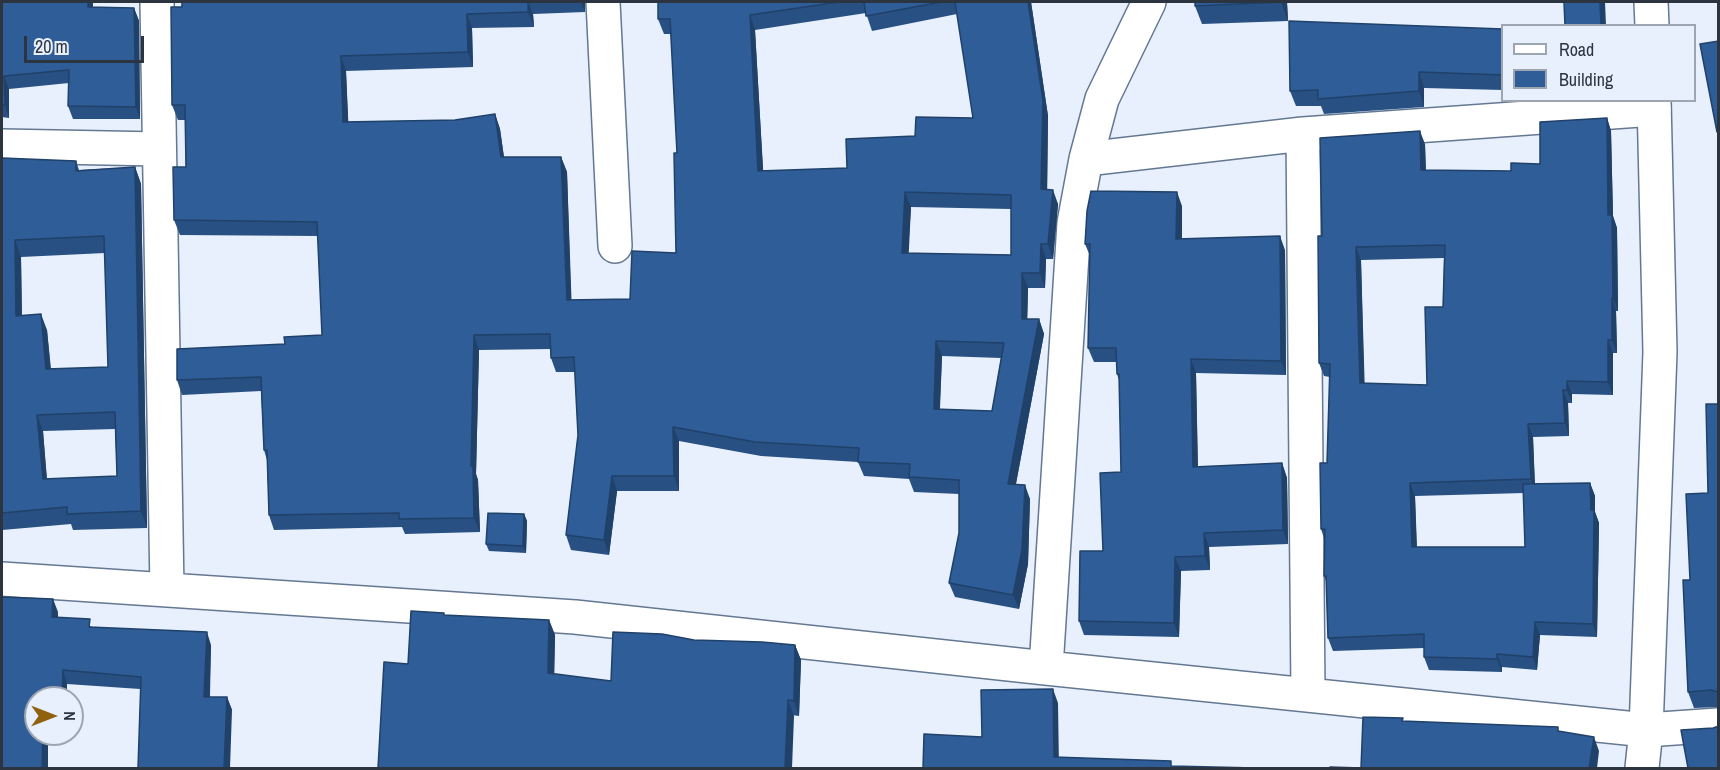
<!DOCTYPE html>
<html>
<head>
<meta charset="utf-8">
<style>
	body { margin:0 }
	#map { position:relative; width:1720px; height:770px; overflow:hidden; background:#e7f0fc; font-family:"Archivo Narrow",sans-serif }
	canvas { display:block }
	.frame { position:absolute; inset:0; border:3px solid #2c3440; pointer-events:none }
	.legend { position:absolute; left:1501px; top:24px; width:195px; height:78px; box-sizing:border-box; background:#e7f0fc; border:2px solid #9ca5b1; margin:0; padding:8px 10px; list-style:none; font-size:18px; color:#2c3440 }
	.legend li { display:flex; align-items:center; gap:12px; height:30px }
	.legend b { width:30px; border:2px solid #9ca5b1 }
	.north { position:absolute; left:24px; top:686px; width:60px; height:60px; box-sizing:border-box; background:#e7f0fc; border:2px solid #9ca5b1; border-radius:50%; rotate:90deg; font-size:16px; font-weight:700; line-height:24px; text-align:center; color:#2c3440 }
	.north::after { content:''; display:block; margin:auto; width:21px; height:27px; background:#91620e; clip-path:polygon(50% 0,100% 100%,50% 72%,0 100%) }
	.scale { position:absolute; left:24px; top:36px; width:120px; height:27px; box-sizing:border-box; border:3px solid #2c3440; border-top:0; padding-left:8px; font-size:18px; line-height:21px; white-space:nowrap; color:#2c3440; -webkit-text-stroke:4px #e7f0fc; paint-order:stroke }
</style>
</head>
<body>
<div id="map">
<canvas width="1720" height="770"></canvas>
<div class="frame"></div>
<ul class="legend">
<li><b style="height:8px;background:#fff"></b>Road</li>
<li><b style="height:16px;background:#2e5d97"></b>Building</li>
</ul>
<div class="north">N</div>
<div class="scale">20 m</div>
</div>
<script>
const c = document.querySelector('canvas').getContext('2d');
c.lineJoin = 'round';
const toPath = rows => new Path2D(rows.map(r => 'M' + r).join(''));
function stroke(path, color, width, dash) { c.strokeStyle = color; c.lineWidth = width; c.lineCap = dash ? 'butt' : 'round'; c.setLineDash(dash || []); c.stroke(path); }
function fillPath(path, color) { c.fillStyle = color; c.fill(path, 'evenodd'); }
const street = toPath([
	[157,2,167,590],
	[603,2,615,246],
	[1303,134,1308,695],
	[2,146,159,149],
	[1086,159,1303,134,1654,109],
	[2,579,575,617,1046,668,1646,730,1718,725],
	[1046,668,1074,223,1086,159,1102,99,1149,2]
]);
const secondary = toPath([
	[1651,2,1652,26],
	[1642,768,1646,730,1660,352,1654,100]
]);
const wall = toPath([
	[2,2,93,2,93,7,134,8,139,21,140,119,73,119,68,106,69,83,9,89,9,118,2,117],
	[182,2,585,2,585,12,533,14,534,27,472,28,473,67,346,71,348,122,455,120,495,114,500,129,504,157,561,157,567,172,571,300,630,299,676,253,677,153,671,34,664,34,658,19,658,2,1031,2,1048,116,1047,189,1058,204,1053,259,1046,259,1045,288,1028,288,1027,319,1039,319,1044,334,1016,484,1030,499,1028,564,1019,609,955,597,949,583,959,533,959,494,914,492,909,479,864,476,858,462,761,456,679,441,679,491,617,491,609,555,571,550,566,535,578,435,575,372,556,372,551,358,551,349,479,350,476,474,478,480,480,532,405,534,402,527,274,530,269,515,267,460,264,450,261,391,182,395,177,380,285,344,322,335,318,236,180,235,174,220,186,167,185,120,178,120,172,105],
	[866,13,872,31,957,14,973,118,915,136,847,168,763,171,755,30],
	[911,207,1011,209,1011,255,908,253],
	[942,356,1001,358,992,411,940,409],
	[1195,2,1287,2,1288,21,1202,24,1195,6],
	[1503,29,1503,90,1424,88,1424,107,1324,114,1321,106,1296,106,1290,91],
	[1607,118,1611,131,1613,216,1617,228,1618,311,1616,311,1617,353,1613,353,1613,395,1572,394,1572,403,1568,403,1569,436,1533,437,1535,484,1590,483,1595,496,1595,512,1599,523,1597,637,1540,635,1537,670,1502,667,1502,672,1429,670,1424,657,1424,648,1333,651,1328,638,1326,581,1324,576,1325,541,1321,529,1327,463,1330,377,1324,376,1319,363,1322,236,1425,144,1426,170,1511,171,1540,164],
	[1444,258,1443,307,1427,385,1364,383,1361,260],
	[1524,493,1525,547,1417,547,1415,496],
	[2,158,76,161,79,170,135,167,141,184,147,528,73,530,71,524,2,530],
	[105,253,108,367,51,369,47,330,22,316,21,257],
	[115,429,117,476,47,479,43,431],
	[1182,206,1182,239,1285,250,1286,375,1196,373,1198,467,1282,463,1287,478,1288,544,1209,547,1210,570,1181,571,1179,637,1084,635,1079,621,1103,551,1121,472,1119,380,1117,374,1117,362,1094,362,1088,348,1090,256,1085,244],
	[1719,404,1719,707,1694,708,1688,692,1690,580,1708,493],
	[524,514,527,521,526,553,489,551,486,544],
	[58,612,58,617,93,627,211,645,210,697,227,697,232,710,140,689,67,684,36,698,2,768],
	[445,616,549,620,555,635,554,674,611,681,694,640,795,645,801,660,799,716,408,664]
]);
const shadedWall = toPath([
	[88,2,93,2,92,20,88,7],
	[528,2,533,14,534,27,528,12],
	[581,2,585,2,585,12],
	[1028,2,1031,2,1048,116,1047,204,1041,189],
	[1281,2,1287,2,1288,21],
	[1600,2,1605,2,1606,26,1601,26],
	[134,8,139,21,140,119,136,107],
	[467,14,472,28,473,67,468,52],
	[750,15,755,30,764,185,758,171],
	[341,56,346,71,349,137,343,122],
	[1419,72,1424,88,1424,107,1419,91],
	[4,76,9,89,9,118,5,105],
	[495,114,500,129,506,172,501,157],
	[1607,118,1611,131,1613,216,1617,228,1618,311,1613,298,1608,215],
	[1420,131,1425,144,1426,183,1421,170],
	[561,157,567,172,572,314,567,300],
	[135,167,141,184,147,528,141,511],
	[1053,190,1058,204,1053,259,1048,244],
	[905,192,911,207,908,268,902,253],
	[1177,192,1182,206,1182,253,1176,239],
	[1280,236,1285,250,1286,375,1281,361],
	[15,240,21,257,22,333,16,316],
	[1041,244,1046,259,1045,288,1040,273],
	[1356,247,1361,260,1365,396,1360,383],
	[1022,273,1028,288,1027,334,1022,319],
	[1612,298,1616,311,1617,353,1612,340],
	[41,314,47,330,52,385,46,369],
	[1039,319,1044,334,1013,499,1008,484],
	[474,335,479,350,476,474,478,480,480,532,474,518,471,466],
	[1608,340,1613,353,1613,395,1608,382],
	[936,341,942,356,939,423,934,409],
	[1191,359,1196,373,1198,481,1193,467],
	[1567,381,1572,394,1572,403,1567,390],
	[1563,390,1568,403,1569,436,1565,423],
	[37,415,43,431,48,496,43,479],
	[1528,424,1533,437,1535,492,1531,479],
	[673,427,679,441,679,491,674,476],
	[1282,463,1287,478,1288,544,1283,530],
	[612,476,617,491,609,555,604,540],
	[1410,483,1415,496,1417,560,1412,547],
	[1590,483,1595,496,1595,512,1599,523,1597,637,1593,624],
	[1025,485,1030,499,1028,564,1019,609,1013,595],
	[524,514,527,521,526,553,523,546],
	[1204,533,1209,547,1210,570,1205,556],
	[1175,557,1181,571,1179,637,1174,623],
	[53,599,58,612,57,630,52,617],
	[549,620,555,635,554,688,548,673],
	[1535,622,1540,635,1537,670,1533,657],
	[207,632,211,645,209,710,204,697],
	[795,645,801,660,799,716,794,701],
	[1497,654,1502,667,1502,672,1497,659],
	[63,670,67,684,67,698,62,698],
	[1053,689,1058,703,1059,768,1054,757],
	[227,697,232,710,230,768,224,768],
	[788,700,794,716,792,768,785,768],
	[43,734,48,734,48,768,42,768],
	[1594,737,1599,751,1597,768,1589,768]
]);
const building = toPath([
	[2,2,88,2,88,7,134,8,136,107,68,106,69,70,4,76,5,105,2,105,2,2],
	[182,2,528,2,528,12,467,14,468,52,341,56,343,122,455,120,495,114,501,157,561,157,567,300,630,299,632,251,676,253,674,153,677,153,670,19,658,19,658,2,839,2,750,15,758,171,847,168,846,139,915,136,916,117,973,118,955,2,1028,2,1043,101,1041,189,1053,190,1048,244,1041,244,1040,273,1022,273,1022,319,1039,319,1008,484,1025,485,1022,550,1013,595,949,583,959,533,959,480,909,477,910,464,858,462,859,448,755,442,673,427,674,476,612,476,604,540,566,535,578,435,574,357,551,358,550,334,474,335,471,466,473,466,474,518,399,519,399,513,269,515,267,450,264,450,261,377,177,380,177,349,285,344,284,337,322,335,317,222,174,220,173,167,186,167,185,105,172,105,171,7,182,7,182,2],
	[905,192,1011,195,1011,255,902,253,905,192],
	[936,341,1004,343,992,411,934,409,936,341],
	[864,2,941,2,866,16,864,2],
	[1195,2,1281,2,1195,6,1195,2],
	[1564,2,1600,2,1601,26,1565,26,1564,2],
	[1289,21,1503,29,1503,75,1419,72,1419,91,1318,99,1318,90,1290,91,1289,21],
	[1719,41,1719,131,1717,132,1700,44,1719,41],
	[1607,118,1608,215,1612,215,1613,298,1612,298,1612,340,1608,340,1608,382,1567,381,1567,390,1563,390,1565,423,1528,424,1531,479,1410,483,1412,547,1525,547,1523,484,1590,483,1591,510,1594,510,1593,624,1535,622,1533,657,1497,654,1497,659,1424,657,1424,634,1328,638,1326,576,1324,576,1325,529,1321,529,1320,463,1327,463,1330,364,1319,363,1318,236,1322,236,1320,138,1420,131,1421,170,1511,171,1511,163,1540,164,1540,122,1607,118],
	[1445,245,1443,307,1425,307,1427,385,1360,383,1356,247,1445,245],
	[2,158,76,161,76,171,135,167,141,511,67,514,67,507,2,513,2,158],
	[104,236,108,367,46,369,41,314,16,316,15,240,104,236],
	[115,412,117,476,43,479,37,415,115,412],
	[1091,191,1177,192,1176,239,1280,236,1281,361,1191,359,1193,467,1282,463,1283,530,1204,533,1205,556,1175,557,1174,623,1079,621,1080,551,1103,551,1100,473,1121,472,1119,374,1117,374,1116,348,1088,348,1090,244,1085,244,1087,211,1091,191],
	[1706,404,1719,404,1719,692,1711,690,1688,692,1683,580,1690,580,1686,494,1708,493,1706,404],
	[488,513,524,514,523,546,486,544,488,513],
	[2,597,53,599,52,617,90,619,89,627,207,632,204,697,227,697,224,768,138,768,141,677,63,670,62,698,36,698,36,734,43,734,42,768,2,768,2,597],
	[411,611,444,613,444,615,549,620,548,673,611,681,613,632,662,634,694,640,762,642,795,645,794,701,788,700,785,768,378,768,384,662,408,664,411,611],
	[1053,689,1054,757,1171,761,1171,766,1256,768,923,768,924,734,982,737,981,690,1053,689],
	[1363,717,1403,718,1402,721,1558,727,1558,731,1594,737,1589,768,1330,768,1330,767,1361,768,1363,717],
	[1719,726,1719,768,1688,768,1681,730,1713,728,1719,726]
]);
stroke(street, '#647892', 36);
stroke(secondary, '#647892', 36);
stroke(street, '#fff', 33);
stroke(secondary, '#fff', 33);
fillPath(wall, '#285082');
fillPath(shadedWall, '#20416a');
fillPath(building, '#2e5d97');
stroke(building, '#20416a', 1.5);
</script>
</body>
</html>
